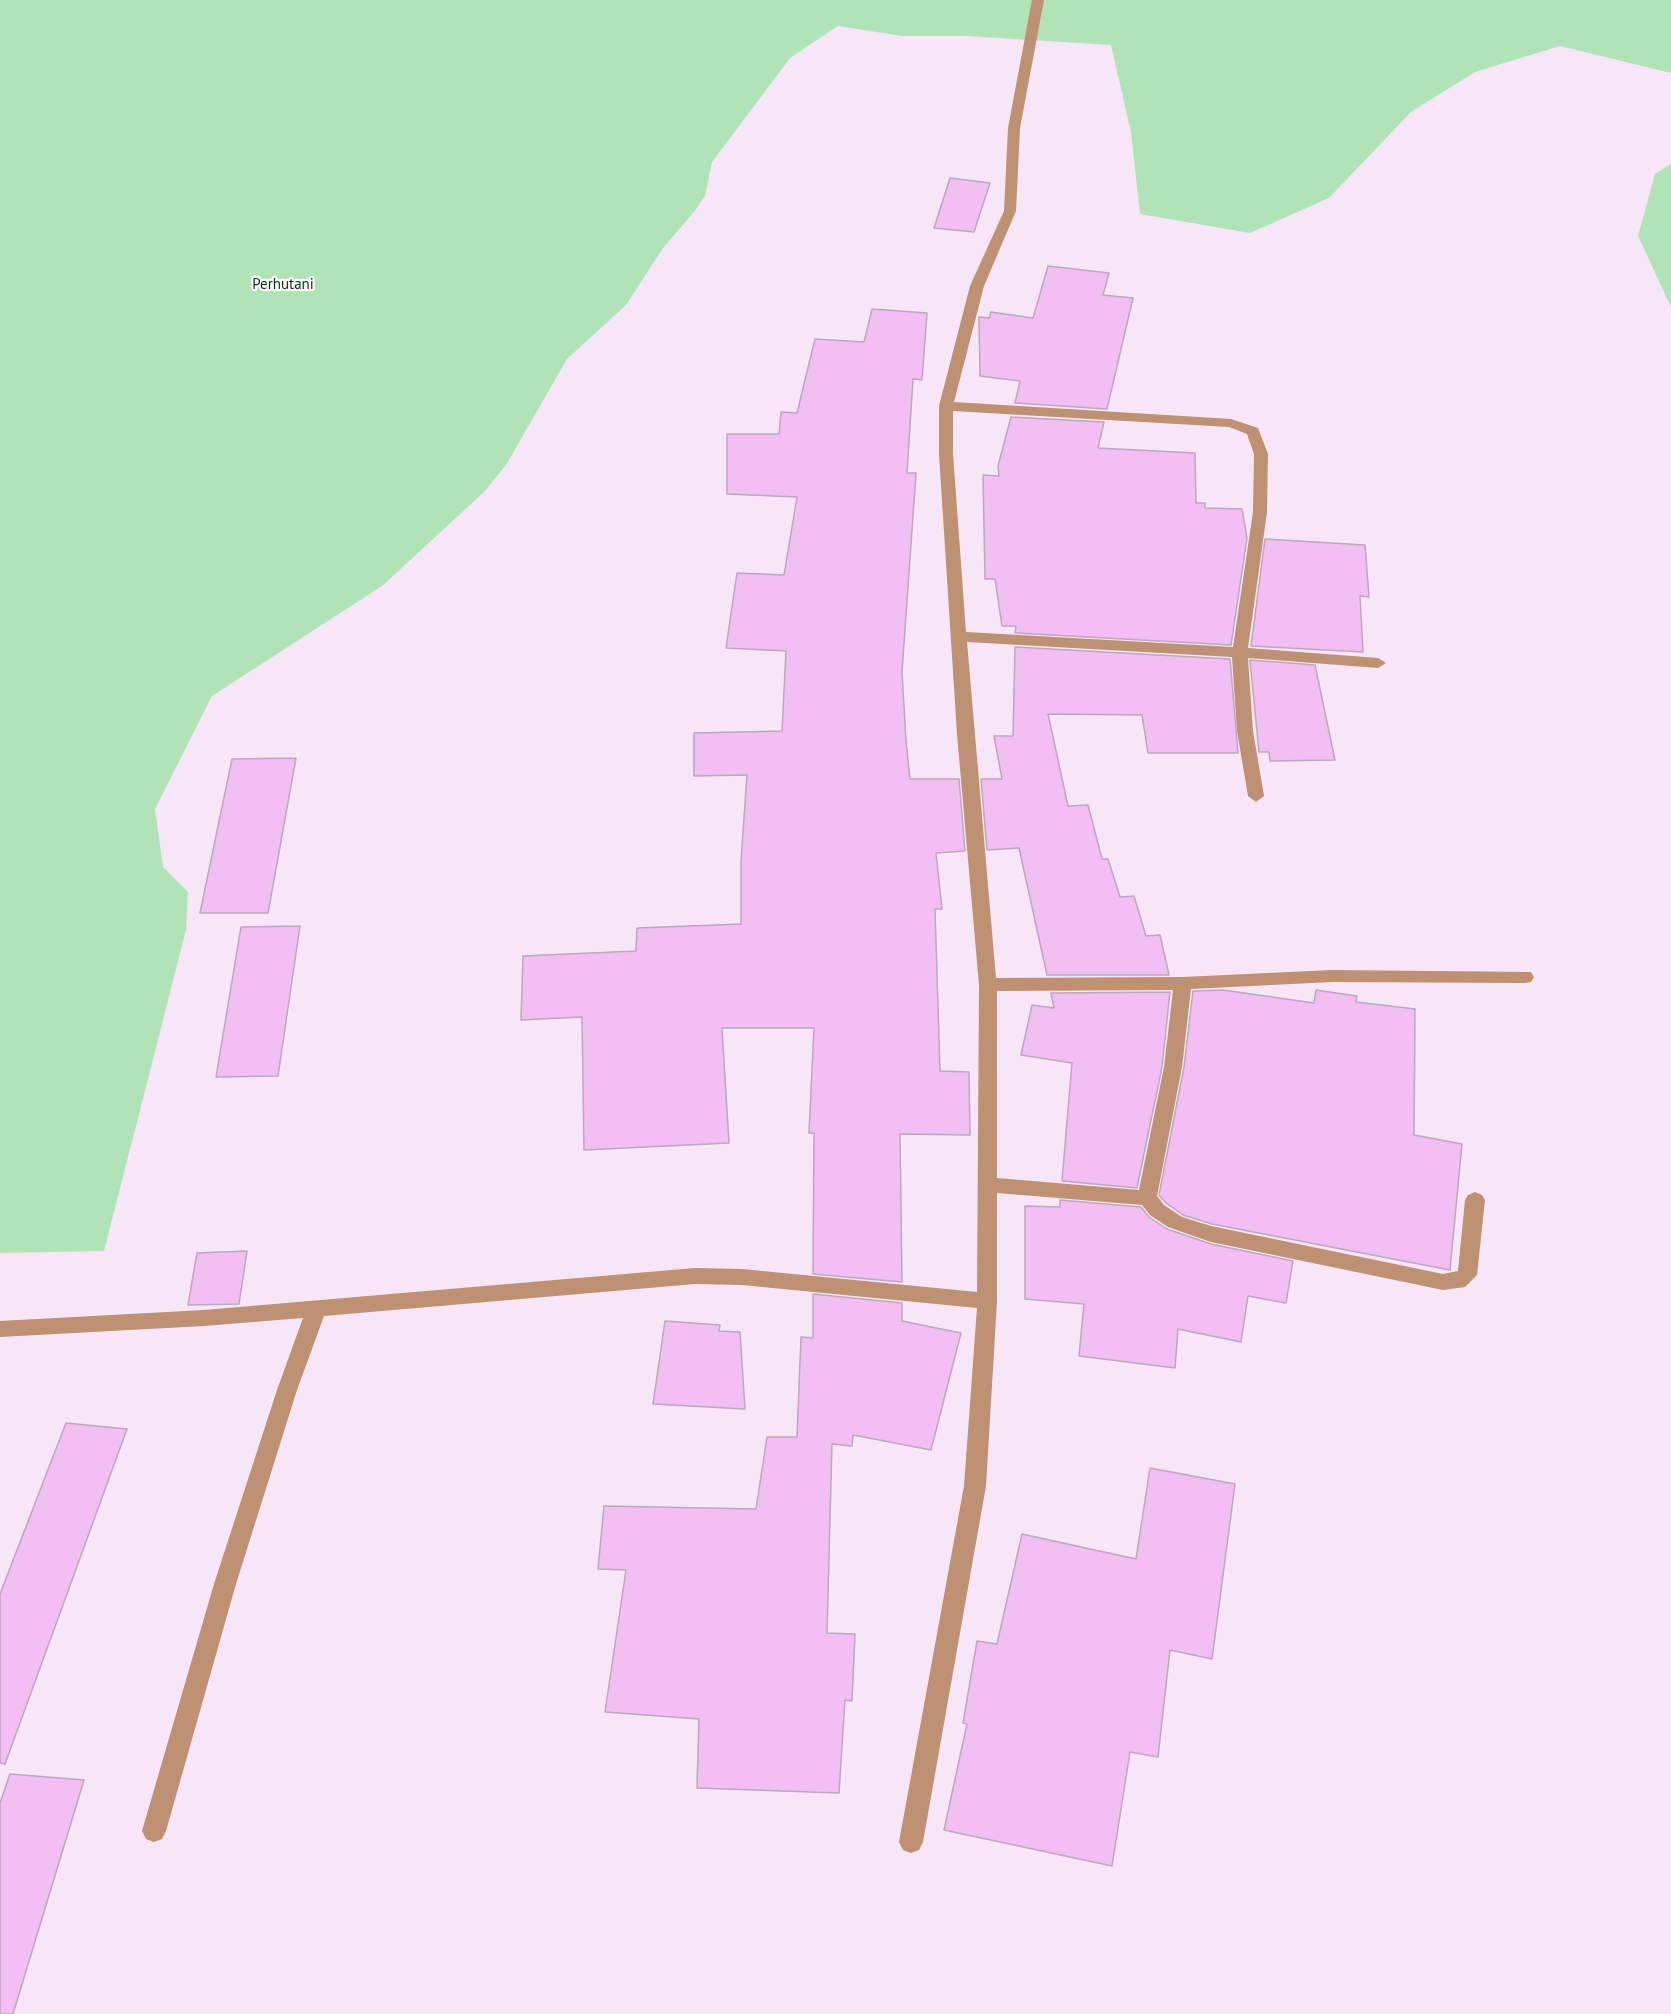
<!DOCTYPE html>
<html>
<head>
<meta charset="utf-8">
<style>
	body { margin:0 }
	canvas { display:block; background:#f6e6f7 }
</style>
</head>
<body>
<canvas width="1671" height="2014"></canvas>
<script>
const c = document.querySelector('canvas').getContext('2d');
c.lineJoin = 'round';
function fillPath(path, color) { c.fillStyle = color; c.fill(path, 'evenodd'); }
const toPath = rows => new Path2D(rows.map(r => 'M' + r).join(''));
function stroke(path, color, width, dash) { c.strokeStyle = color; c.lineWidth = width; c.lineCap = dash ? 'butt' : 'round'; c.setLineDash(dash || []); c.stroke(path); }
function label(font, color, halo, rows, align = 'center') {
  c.font = font + ' "PT Sans",sans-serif'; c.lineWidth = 4.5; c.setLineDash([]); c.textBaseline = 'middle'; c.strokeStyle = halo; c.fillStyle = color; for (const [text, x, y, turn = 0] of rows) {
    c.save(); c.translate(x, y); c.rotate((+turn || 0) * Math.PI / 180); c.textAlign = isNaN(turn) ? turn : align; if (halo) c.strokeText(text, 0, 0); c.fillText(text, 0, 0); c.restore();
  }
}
const green = toPath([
	[0,0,1671,0,1671,73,1560,46,1475,72,1411,112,1329,198,1250,233,1140,214,1131,132,1111,45,966,36,902,36,838,26,790,58,712,162,705,196,694,212,663,248,626,305,567,359,506,465,484,492,382,586,212,696,155,809,163,867,188,892,186,930,104,1251,0,1253],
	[1671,164,1671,307,1638,236,1655,174]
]);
const building = toPath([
	[950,178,990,183,974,232,934,228,950,178],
	[1048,266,1109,273,1103,295,1133,298,1107,409,1015,403,1020,381,980,376,979,317,989,318,991,312,1033,318,1048,266],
	[872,309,927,313,922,380,913,379,907,473,916,473,902,672,906,741,910,779,959,779,965,851,936,853,942,909,935,909,940,1071,969,1072,970,1135,900,1134,902,1282,813,1274,814,1133,809,1133,814,1028,722,1028,729,1143,584,1150,582,1017,521,1020,523,956,636,951,637,928,741,924,741,861,747,775,694,776,694,733,782,731,786,651,726,648,737,573,784,575,797,497,727,494,727,434,779,434,781,412,797,413,815,339,864,342,872,309],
	[1011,417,1104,422,1098,448,1195,453,1196,503,1205,503,1205,508,1242,509,1247,538,1231,645,1015,633,1016,626,1002,626,995,579,985,579,983,475,999,476,998,466,1011,417],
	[1265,539,1365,545,1369,597,1360,596,1363,652,1251,646,1265,539],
	[1015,647,1230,659,1238,753,1148,753,1142,715,1048,714,1068,806,1088,805,1102,859,1108,859,1120,897,1134,896,1146,936,1160,935,1169,975,1047,975,1019,848,987,850,981,779,1002,779,994,736,1013,736,1015,647],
	[1250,660,1315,665,1335,760,1270,761,1269,752,1259,752,1250,660],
	[296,758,268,913,200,913,232,759,296,758],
	[300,926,278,1076,216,1077,241,927,300,926],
	[1223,990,1314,1003,1316,990,1357,996,1356,1002,1415,1009,1414,1135,1462,1144,1450,1270,1212,1224,1183,1215,1166,1203,1159,1195,1184,1067,1193,991,1223,990],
	[1170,992,1162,1067,1137,1188,1062,1181,1072,1063,1021,1055,1032,1005,1054,1008,1051,993,1170,992],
	[1060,1200,1141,1207,1149,1217,1167,1229,1211,1244,1293,1261,1286,1303,1248,1296,1241,1342,1178,1329,1175,1368,1079,1356,1084,1304,1025,1299,1025,1206,1060,1207,1060,1200],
	[247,1251,239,1304,188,1305,197,1253,247,1251],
	[813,1294,902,1303,902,1321,961,1333,931,1450,853,1435,852,1446,832,1444,827,1633,855,1634,852,1701,845,1700,839,1793,697,1788,699,1719,605,1712,626,1570,598,1569,604,1506,756,1509,767,1437,797,1437,801,1337,813,1338,813,1294],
	[665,1321,720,1325,719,1331,740,1332,745,1409,653,1404,665,1321],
	[66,1423,127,1429,5,1764,0,1763,0,1594,66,1423],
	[1150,1468,1235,1484,1212,1659,1170,1650,1158,1757,1130,1752,1112,1866,944,1830,967,1724,963,1723,977,1641,997,1644,1022,1534,1136,1559,1150,1468],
	[10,1774,84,1780,13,2014,0,2014,0,1803,10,1774]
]);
const minor = toPath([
	[1032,0,1044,0,1020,128,1016,211,984,286,954,402,1231,419,1258,428,1268,454,1267,512,1248,648,1378,658,1386,663,1378,668,1248,658,1253,731,1264,796,1256,802,1248,796,1237,731,1232,657,967,642,996,978,1183,977,1332,970,1531,972,1534,977,1531,982,1525,983,1332,982,1191,989,1182,1067,1157,1196,1164,1205,1182,1217,1211,1226,1443,1274,1458,1271,1465,1200,1468,1195,1475,1192,1482,1195,1485,1200,1477,1275,1465,1287,1443,1290,1211,1242,1168,1227,1150,1215,1142,1205,997,1193,997,1301,986,1486,923,1842,919,1850,911,1853,903,1850,899,1842,964,1486,977,1308,742,1285,695,1284,324,1316,297,1390,236,1584,166,1831,162,1839,154,1842,146,1839,142,1831,214,1584,277,1390,303,1318,204,1326,0,1337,0,1321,204,1310,695,1268,742,1269,977,1292,979,985,957,734,939,454,939,406,970,286,1004,211,1008,128,1032,0],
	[953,411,1229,427,1247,434,1254,454,1253,512,1233,647,966,632,953,454,953,411],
	[1173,990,1164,1067,1139,1190,997,1178,997,991,1173,990]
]);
const farParknames = [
	["Perhutani",283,285]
];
fillPath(green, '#b0e4b6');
fillPath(building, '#f3bef4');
stroke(building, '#baa9ba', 1.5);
fillPath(minor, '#bd9171');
label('15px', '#063212', '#fdf7fe', farParknames);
</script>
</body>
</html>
